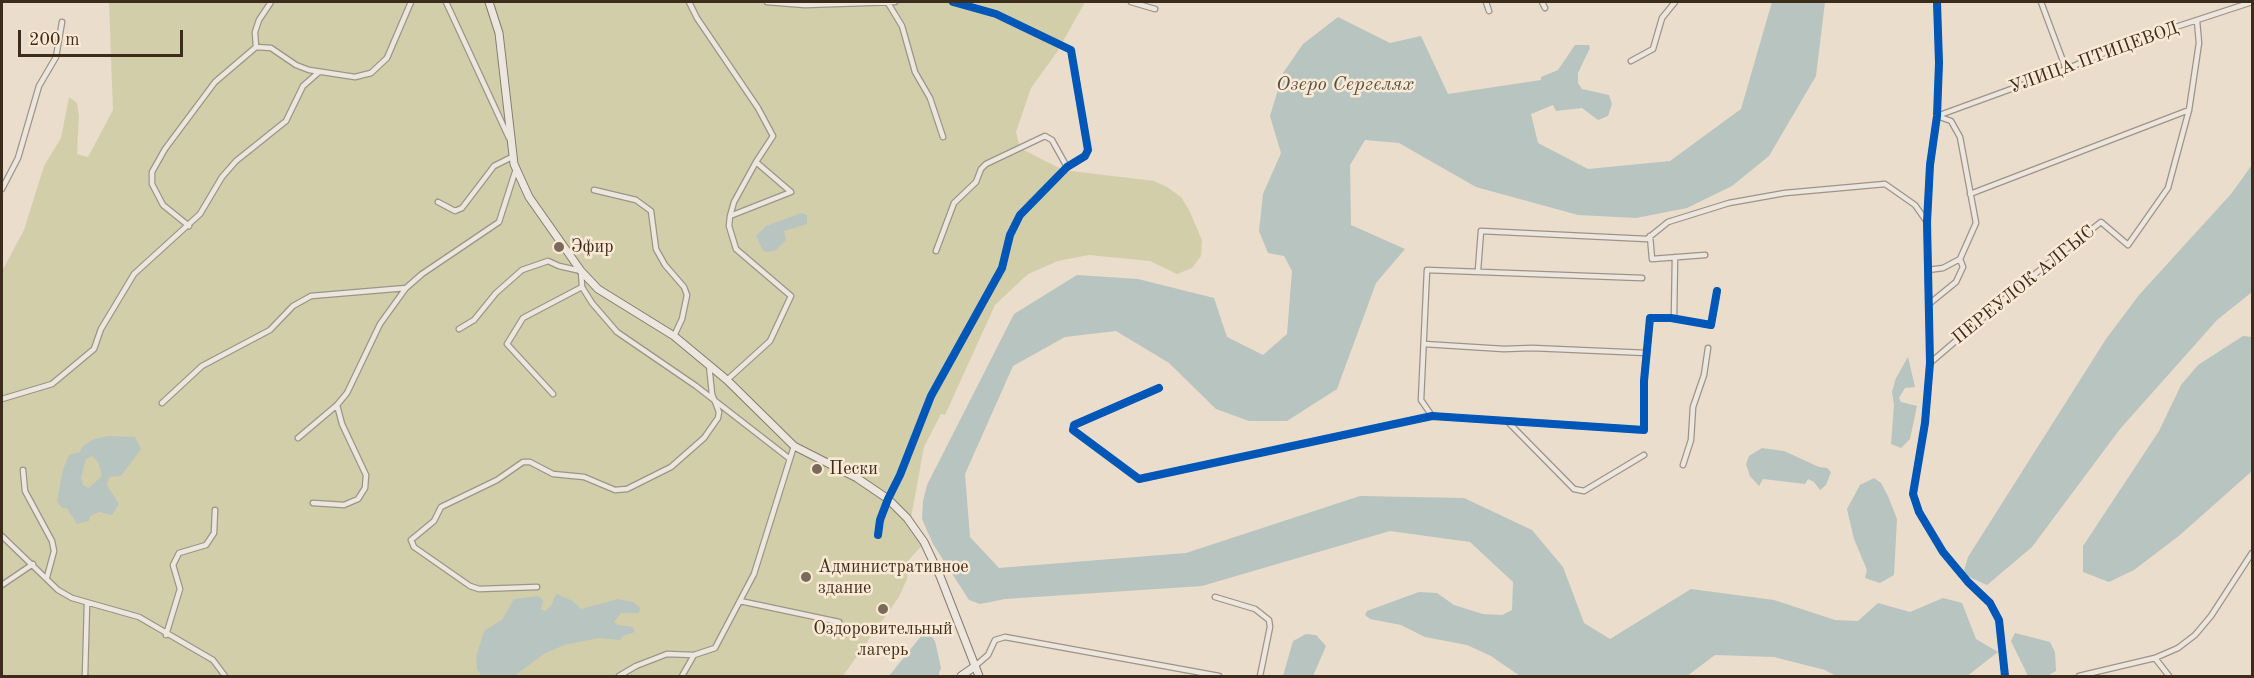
<!DOCTYPE html>
<html>
<head>
<meta charset="utf-8">
<style>
	body { margin:0 }
	#map { position:relative; width:2254px; height:678px; overflow:hidden; background:#eaddcb; font-family:"Old Standard TT",serif }
	canvas { display:block }
	.frame { position:absolute; inset:0; border:3px solid #3c2c1c; pointer-events:none }
	.scale { position:absolute; left:18px; top:30px; width:165px; height:27px; box-sizing:border-box; border:3px solid #3c2c1c; border-top:0; padding-left:8px; font-size:18px; line-height:21px; white-space:nowrap; color:#3c2c1c; -webkit-text-stroke:4px #faead5; paint-order:stroke }
</style>
</head>
<body>
<div id="map">
<canvas width="2254" height="678"></canvas>
<div class="frame"></div>
<div class="scale">200 m</div>
</div>
<script>
const c = document.querySelector('canvas').getContext('2d');
c.lineJoin = 'round';
function fillPath(path, color) { c.fillStyle = color; c.fill(path, 'evenodd'); }
const toPath = rows => new Path2D(rows.map(r => 'M' + r).join(''));
function stroke(path, color, width, dash) { c.strokeStyle = color; c.lineWidth = width; c.lineCap = dash ? 'butt' : 'round'; c.setLineDash(dash || []); c.stroke(path); }
function label(font, color, halo, rows, align = 'center') {
  c.font = font + ' "Old Standard TT",serif'; c.lineWidth = 5; c.setLineDash([]); c.textBaseline = 'middle'; c.strokeStyle = halo; c.fillStyle = color; for (const [text, x, y, turn = 0] of rows) {
    c.save(); c.translate(x, y); c.rotate((+turn || 0) * Math.PI / 180); c.textAlign = isNaN(turn) ? turn : align; if (halo) c.strokeText(text, 0, 0); c.fillText(text, 0, 0); c.restore();
  }
}
const green = toPath([
	[109,2,1085,2,1057,52,1031,88,1016,132,1020,148,1063,170,1154,181,1167,187,1181,197,1189,210,1202,240,1201,256,1192,268,1177,274,1150,261,1089,255,1058,261,1028,274,995,305,945,415,941,414,924,447,910,523,923,544,909,560,907,579,899,597,843,676,2,676,2,271,24,230,44,166,61,138,69,97,77,103,79,116,77,154,88,157,113,110]
]);
const water = toPath([
	[1772,2,1825,2,1816,76,1769,156,1732,186,1687,208,1636,218,1578,215,1476,187,1399,143,1365,140,1350,165,1351,225,1405,249,1376,283,1337,389,1287,421,1249,421,1216,409,1169,363,1116,331,1065,337,1013,366,965,474,970,537,999,568,1186,553,1360,496,1464,498,1532,530,1563,567,1584,623,1610,639,1691,589,1774,600,1835,620,1858,621,1878,603,1910,612,1943,598,1962,603,1976,639,1998,652,1967,676,1836,676,1825,670,1774,657,1715,655,1687,676,1520,676,1491,656,1467,645,1425,637,1401,625,1370,619,1365,615,1367,611,1419,592,1437,593,1454,605,1483,614,1502,615,1512,610,1513,582,1470,542,1390,531,1202,586,1005,599,980,604,969,600,933,544,922,519,923,501,927,485,1014,314,1077,275,1138,279,1214,298,1227,337,1263,355,1287,334,1292,271,1284,256,1268,253,1259,231,1263,194,1281,153,1270,116,1283,73,1303,44,1338,17,1390,43,1421,36,1448,94,1541,80,1541,77,1558,70,1575,45,1589,45,1590,48,1578,73,1578,83,1582,89,1609,95,1612,104,1608,116,1598,120,1582,108,1556,111,1553,105,1531,114,1538,143,1588,169,1670,161,1741,109],
	[2252,165,2252,292,2217,320,2120,429,2032,547,1987,585,1963,574,1968,557,2106,339,2139,295,2231,194],
	[801,213,807,215,807,224,784,231,786,240,776,250,769,252,763,251,756,236,766,226],
	[2243,336,2252,337,2252,471,2180,535,2134,570,2109,582,2083,572,2083,546,2159,431,2181,385,2198,365],
	[1908,357,1915,387,1905,388,1899,398,1901,402,1917,406,1910,439,1901,448,1891,444,1894,405,1892,392,1896,378],
	[109,436,135,437,141,449,121,476,109,477,107,485,119,504,112,515,99,512,90,516,89,521,77,524,67,508,62,508,57,501,63,469,69,455,80,452,82,447,94,439],
	[92,456,98,462,102,476,89,488,83,485,81,477,86,459],
	[1762,448,1784,451,1819,467,1827,468,1831,472,1826,485,1820,490,1814,482,1808,479,1805,484,1763,479,1759,486,1750,476,1746,464,1749,456],
	[1874,478,1881,483,1888,496,1897,519,1894,575,1880,583,1865,578,1867,570,1854,539,1847,509,1860,485],
	[556,594,573,601,581,609,618,599,633,602,640,608,639,613,621,613,614,622,618,625,633,627,635,632,623,636,620,640,599,638,564,645,544,654,514,676,482,676,477,669,476,657,484,631,502,620,514,599,538,596,543,600,541,609,545,611,551,606],
	[926,630,935,641,941,668,938,676,889,676],
	[2015,633,2050,642,2055,652,2056,671,2047,676,2028,676,2011,641],
	[1306,634,1316,635,1326,646,1313,676,1283,676,1293,641]
]);
const street = toPath([
	[446,2,509,138],
	[689,2,697,18,758,108,773,136,756,162],
	[767,2,805,5,895,2],
	[1131,2,1155,9],
	[1486,2,1489,11],
	[1542,2,1545,8],
	[1937,2,1939,63,1937,116,1930,165,1927,222,1930,363,1925,423,1913,494,1919,512,1943,552,1968,582,1990,603,1999,620,2005,676],
	[2041,2,2066,69],
	[888,3,902,26,915,72,930,98,943,137],
	[256,47,255,32,259,20,271,2],
	[1631,61,1653,49,1662,18,1675,2],
	[1937,116,2066,69,2136,40,2252,2],
	[2,189,18,158,39,86,56,57,62,22],
	[594,190,636,200,651,211,656,249,665,265,684,287,687,295,682,319,674,336],
	[1970,194,2189,110],
	[438,202,455,211,462,208,494,166,512,157],
	[189,226,163,205,152,184,152,172,165,149,215,82,256,47,271,48,296,65,309,70,355,77,371,73,387,58,411,2],
	[1650,236,1652,259,1705,255],
	[936,251,954,203,976,182,981,169,986,164,1045,136,1052,140,1067,167],
	[1478,270,1481,231,1647,239,1668,222,1729,203,1785,193,1885,184,1915,205,1927,222],
	[1928,270,1943,268,1960,259],
	[1929,304,1956,282,1963,267,1960,259,1976,223,1960,137,1951,121,1937,116],
	[1674,318,1675,257],
	[459,329,474,320,496,293,522,270,548,261,559,266,581,271,582,287,592,303,617,332,696,386,790,459],
	[1424,344,1504,349,1532,348,1647,353],
	[1930,363,2021,285,2101,222,2128,245,2168,188,2189,110,2199,43,2197,21],
	[727,380,770,341,791,296,736,249,729,226,730,216,791,192,756,162,734,202,730,216],
	[1159,388,1074,425,1073,430,1139,479,1432,416,1644,430,1644,381,1650,318,1671,318,1711,325,1717,291],
	[553,394,507,344,523,318,582,287],
	[2,399,52,384,94,349,101,329,134,274,200,214,222,177,236,161,286,121,303,86,319,72],
	[162,403,202,366,270,330,293,306,311,296,406,288],
	[1432,416,1421,400,1427,270,1642,278],
	[1509,423,1574,489,1584,491,1644,455],
	[298,438,337,405,347,393,380,324,406,288,422,274,499,222,516,169],
	[1683,465,1691,440,1693,407,1704,375,1708,348],
	[23,470,25,491,52,541,54,551,47,577],
	[313,503,344,505,358,499,365,488,366,475,342,424,337,405],
	[878,535,880,520,888,499,900,475,931,396,1002,268,1010,235,1020,215,1067,167,1085,156,1088,150,1071,50,996,14,953,2],
	[2,536,58,590,72,598,139,617,213,660,225,676],
	[2,585,33,564],
	[537,587,479,589,470,586,414,547,411,540,434,521,441,507,497,480,523,462,530,462,553,474,584,477,615,490,627,489,671,467,704,438,718,418,719,412,712,394,709,365],
	[1215,597,1255,609,1269,620,1270,627,1260,676],
	[740,601,839,622],
	[166,635,180,589,173,565,179,553,206,545,214,533,215,510],
	[2155,658,2169,676],
	[974,667,988,655,995,640,1005,637,1219,676],
	[85,676,87,603],
	[619,676,636,666,667,654,694,655,715,648,754,574,794,446],
	[682,676,694,655],
	[2079,676,2155,658,2178,648,2195,635,2211,616,2252,553]
]);
const secondary = toPath([
	[489,2,499,33,514,164,529,197,581,271,598,289,674,336,727,380,794,446,857,478,888,499,907,518,924,542,940,576,979,676],
	[961,676,974,667]
]);
const cycleway = toPath([
	[1937,2,1939,63,1937,116,1930,165,1927,222,1930,363,1925,423,1913,494,1919,512,1943,552,1968,582,1990,603,1999,620,2005,676],
	[1159,388,1074,425,1073,430,1139,479,1432,416,1644,430,1644,381,1650,318,1671,318,1711,325,1717,291],
	[878,535,880,520,888,499,900,475,931,396,1002,268,1010,235,1020,215,1067,167,1085,156,1088,150,1071,50,996,14,953,2]
]);
const markers = [
	[559,247,6,"#796a59"],
	[817,469,6,"#796a59"],
	[806,577,6,"#796a59"],
	[883,609,6,"#796a59"]
];
const streetNames = [
	["УЛИЦА ПТИЦЕВОД",2094,58,-20],
	["ПЕРЕУЛОК АЛГЫС",2024,285,-39]
];
const poiNames = [
	["Эфир",571,247],
	["Пески",829,469],
	["Административное",818,567],
	["здание",818,588],
	["Оздоровительный",883,629,"center"],
	["лагерь",883,650,"center"]
];
const waterNames = [
	["Озеро Сергелях",1345,85]
];
fillPath(green, '#d3ceaa');
fillPath(water, '#b7c4c0');
stroke(street, '#9d9488', 7);
stroke(secondary, '#857c70', 9);
stroke(street, '#ede6de', 4.5);
stroke(secondary, '#ede6de', 7);
stroke(cycleway, '#0057b8', 8);
for (const [x, y, r, color] of markers) { const dot = new Path2D(); dot.arc(x, y, r, 0, 2 * Math.PI); c.fillStyle = color; c.fill(dot); stroke(dot, '#faead5', 2); }
label('18px', '#3c2c1c', '#faead5', streetNames);
label('18px', '#3c2c1c', '#faead5', poiNames, 'left');
label('italic 20px', '#555044', '#faead5', waterNames);
</script>
</body>
</html>
